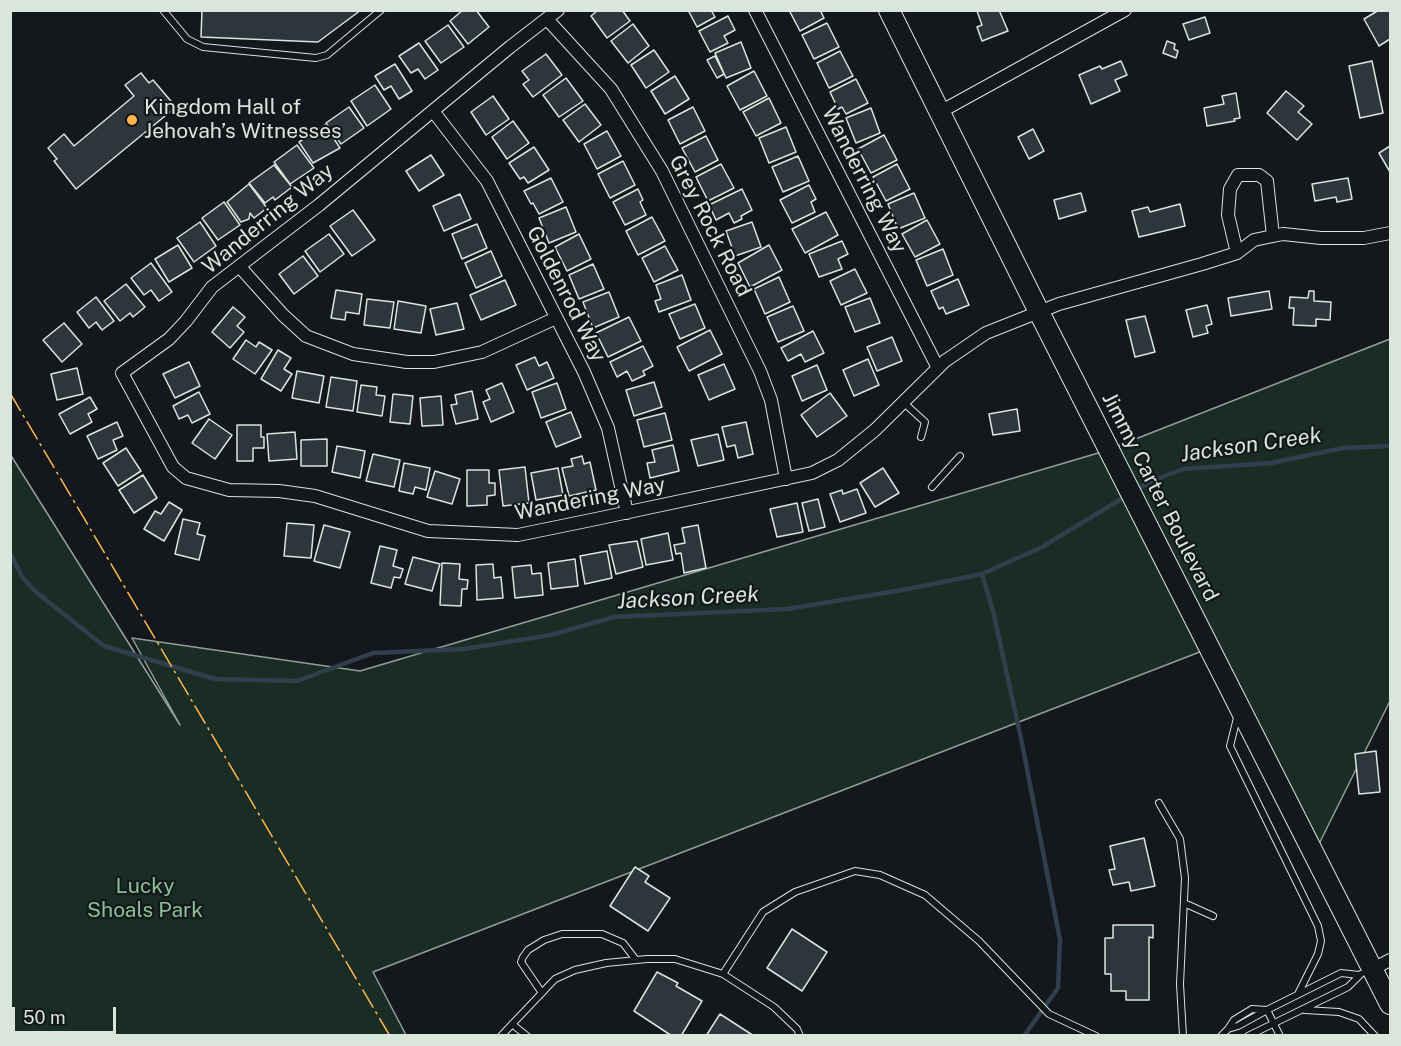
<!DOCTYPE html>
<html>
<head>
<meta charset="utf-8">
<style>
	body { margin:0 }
	#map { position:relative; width:1401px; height:1046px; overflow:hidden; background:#14181c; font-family:"Public Sans",sans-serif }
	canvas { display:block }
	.frame { position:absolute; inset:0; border:12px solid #d8e6dc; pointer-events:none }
	.scale { position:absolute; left:12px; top:1007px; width:104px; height:27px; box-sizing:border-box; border:3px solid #d8e6dc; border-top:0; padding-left:8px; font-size:18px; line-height:21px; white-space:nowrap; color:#d8e6dc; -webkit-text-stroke:4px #14181c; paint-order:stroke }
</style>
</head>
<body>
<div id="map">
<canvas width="1401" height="1046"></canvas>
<div class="frame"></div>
<div class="scale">50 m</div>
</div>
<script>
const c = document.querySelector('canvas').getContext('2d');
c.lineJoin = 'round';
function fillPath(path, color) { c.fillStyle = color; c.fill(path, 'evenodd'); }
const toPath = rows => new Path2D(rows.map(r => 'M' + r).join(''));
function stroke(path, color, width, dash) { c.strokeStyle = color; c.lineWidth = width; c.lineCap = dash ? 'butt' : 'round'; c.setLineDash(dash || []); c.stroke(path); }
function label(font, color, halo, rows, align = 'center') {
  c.font = font + ' "Public Sans",sans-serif'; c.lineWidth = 4.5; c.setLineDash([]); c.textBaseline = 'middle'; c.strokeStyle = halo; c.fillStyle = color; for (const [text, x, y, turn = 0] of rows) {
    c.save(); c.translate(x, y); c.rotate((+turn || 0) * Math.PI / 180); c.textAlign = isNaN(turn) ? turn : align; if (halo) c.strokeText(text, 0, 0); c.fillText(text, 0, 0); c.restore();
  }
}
const green = toPath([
	[1390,339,1390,701,1311,860,1210,648,373,972,406,1035,11,1035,10,454,180,725,132,638,360,671,1105,451,1390,339]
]);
const stream = toPath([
	[1136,490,1152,481,1183,469,1271,463,1343,448,1390,446],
	[10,553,22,577,36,592,104,646,215,679,297,681,373,653,464,649,551,635,614,617,787,609,908,589,982,574,1042,547,1126,496],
	[982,574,993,611,1022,743,1060,940,1058,988,1024,1036]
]);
const building = toPath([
	[202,10,361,10,318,42,201,37,202,10],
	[463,10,476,10,489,27,468,44,450,21,463,10],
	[598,10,622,10,630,21,607,38,591,16,598,10],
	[688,10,711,10,715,17,697,27,688,10],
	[789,10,820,10,824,18,800,31,789,10],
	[999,10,1008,31,982,41,977,27,982,25,977,11,999,10],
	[1379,10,1390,11,1390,39,1379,46,1364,19,1379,10],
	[728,16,735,30,724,36,728,43,710,52,699,31,728,16],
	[1205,17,1210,33,1189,40,1183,24,1205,17],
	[827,23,839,47,814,59,802,35,827,23],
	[633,24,649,46,628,63,611,41,633,24],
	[448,25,464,47,441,63,425,41,448,25],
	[1167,41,1175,44,1174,49,1178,51,1176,58,1163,53,1167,41],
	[741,42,751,68,726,78,715,53,741,42],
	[419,43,438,70,425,79,418,69,411,73,399,56,419,43],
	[654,50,669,72,646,88,631,65,654,50],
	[840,51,853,76,829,88,817,63,840,51],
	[546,54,562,75,533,97,523,84,529,80,522,71,546,54],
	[715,56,724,74,717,78,707,60,715,56],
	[1121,61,1127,75,1115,80,1120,91,1091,104,1079,75,1100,66,1102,69,1121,61],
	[1372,61,1383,113,1360,118,1349,66,1372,61],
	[395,64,412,91,399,99,391,86,384,90,375,76,395,64],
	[754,71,767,96,740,110,727,86,754,71],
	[141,73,149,83,153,80,176,107,76,189,54,161,57,159,48,148,64,134,74,146,134,96,125,85,141,73],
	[675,76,689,99,665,114,651,91,675,76],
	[566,78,583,101,559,117,543,95,566,78],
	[856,79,868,103,846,114,842,107,838,109,830,92,856,79],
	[375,85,391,109,367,126,351,101,375,85],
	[1286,91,1304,106,1298,112,1312,124,1297,140,1267,113,1286,91],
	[1236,93,1240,118,1234,119,1235,121,1207,126,1204,108,1224,104,1222,96,1236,93],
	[493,96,509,119,486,135,471,112,493,96],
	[769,98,781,123,756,136,743,112,769,98],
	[585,104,601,125,579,142,563,120,585,104],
	[349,107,364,128,341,144,326,123,349,107],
	[693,107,705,131,680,144,668,120,693,107],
	[871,108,880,133,856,143,846,118,871,108],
	[513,121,529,143,507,159,492,137,513,121],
	[325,125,340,148,313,163,299,142,325,125],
	[786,127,796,152,769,163,759,138,786,127],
	[1033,129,1044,151,1029,159,1018,137,1033,129],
	[607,131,621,156,597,169,584,144,607,131],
	[884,135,897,160,871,173,858,149,884,135],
	[706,136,718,160,695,172,682,148,706,136],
	[297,145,314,168,290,184,274,162,297,145],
	[1390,146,1390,172,1379,153,1390,146],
	[534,147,549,170,528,183,524,177,520,179,509,163,534,147],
	[431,155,444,175,419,191,406,171,431,155],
	[798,156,809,181,783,192,772,167,798,156],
	[623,161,635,185,610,198,598,174,623,161],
	[721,164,734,188,708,201,696,177,721,164],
	[897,164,910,189,886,201,873,177,897,164],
	[274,165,292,187,275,200,273,197,265,203,249,183,274,165],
	[551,178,563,202,539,214,533,203,531,204,524,191,551,178],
	[1348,178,1352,199,1337,202,1336,197,1315,201,1312,184,1348,178],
	[249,184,267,208,254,218,250,213,249,219,241,222,227,202,249,184],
	[809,185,816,199,811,202,815,212,792,223,780,200,809,185],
	[638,189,643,200,640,202,646,215,625,225,613,202,638,189],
	[742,189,752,210,741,216,742,219,734,223,729,213,716,220,709,205,742,189],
	[914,193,925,218,898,229,888,204,914,193],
	[1081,193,1086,211,1059,219,1054,200,1081,193],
	[460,194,471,219,444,231,433,206,460,194],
	[224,202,240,225,218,240,202,218,224,202],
	[1180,204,1185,226,1139,237,1132,211,1148,207,1150,212,1180,204],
	[566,207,576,232,549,243,539,218,566,207],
	[353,210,375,240,352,256,330,226,353,210],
	[826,212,838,235,805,253,792,229,826,212],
	[652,217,665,241,638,255,626,231,652,217],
	[927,220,940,244,915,257,902,234,927,220],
	[200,222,216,246,194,262,177,238,200,222],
	[752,222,761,247,735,256,726,231,752,222],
	[477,224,487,248,462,259,452,234,477,224],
	[329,234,344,254,320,272,305,251,329,234],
	[579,234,591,259,567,271,555,247,579,234],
	[842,241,848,254,838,259,842,269,819,277,809,254,842,241],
	[178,245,192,268,169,282,155,259,178,245],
	[769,245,782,270,750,287,738,263,769,245],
	[665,246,678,270,654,282,642,258,665,246],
	[943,249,953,275,927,286,916,260,943,249],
	[491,251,502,276,476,288,465,263,491,251],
	[303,256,318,276,294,294,279,274,303,256],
	[151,263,172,292,159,301,151,290,144,295,131,278,151,263],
	[593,264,604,289,579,299,569,275,593,264],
	[855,269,867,293,841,305,830,281,855,269],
	[682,275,691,300,659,312,655,301,661,299,656,285,682,275],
	[779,277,790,302,765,314,754,289,779,277],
	[958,279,969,305,946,314,943,307,939,309,931,291,958,279],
	[505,280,516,305,481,320,470,295,505,280],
	[126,284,145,307,133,317,130,313,120,321,104,301,126,284],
	[336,290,362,294,359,314,346,312,345,320,331,318,336,290],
	[1269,291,1272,309,1231,316,1228,298,1269,291],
	[1309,291,1314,291,1314,301,1331,302,1330,320,1316,319,1316,326,1293,325,1294,308,1289,308,1290,297,1308,298,1309,291],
	[609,292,619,317,593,328,583,302,609,292],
	[96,297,114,321,102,330,96,322,89,328,77,312,96,297],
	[870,298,880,323,855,332,845,307,870,298],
	[367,299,394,302,390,328,364,325,367,299],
	[398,301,426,306,421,333,394,329,398,301],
	[457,303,464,329,436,335,430,309,457,303],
	[695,304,705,328,680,339,669,314,695,304],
	[1207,305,1212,324,1206,326,1208,333,1193,337,1186,310,1207,305],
	[793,306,804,331,778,342,767,317,793,306],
	[233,307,245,317,237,326,244,332,230,348,212,332,233,307],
	[1145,316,1155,352,1135,357,1126,320,1145,316],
	[629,317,641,341,608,357,596,333,629,317],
	[64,323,82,344,62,362,43,340,64,323],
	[710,330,722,354,689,371,677,347,710,330],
	[813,331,824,353,805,362,801,354,788,361,781,348,813,331],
	[892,337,902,361,877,371,867,347,892,337],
	[246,340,256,347,259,342,272,350,255,374,233,359,246,340],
	[643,346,653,366,643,371,645,375,632,381,627,371,617,377,610,362,643,346],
	[278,350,291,358,284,369,292,374,281,391,261,379,278,350],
	[535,357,539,366,547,362,554,378,527,390,516,365,535,357],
	[868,359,879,385,854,396,843,370,868,359],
	[189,362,200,386,175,398,163,374,189,362],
	[724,364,735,389,709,400,698,375,724,364],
	[817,365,827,390,802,401,792,376,817,365],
	[77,368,83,394,57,400,51,374,77,368],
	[297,371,324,376,319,403,292,398,297,371],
	[331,377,357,381,353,411,326,407,331,377],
	[654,382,662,407,634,416,626,390,654,382],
	[502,383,514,412,491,422,483,402,490,399,486,390,502,383],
	[557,383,566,409,541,418,532,392,557,383],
	[361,385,377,387,376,395,385,396,382,416,357,412,361,385],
	[472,391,478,419,456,424,451,405,457,404,455,395,472,391],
	[199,392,210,414,192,423,188,415,179,419,173,406,199,392],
	[830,393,847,416,817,437,801,415,830,393],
	[393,394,413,396,410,424,390,422,393,394],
	[441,396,443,425,422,426,420,398,441,396],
	[90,397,97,409,88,414,92,422,70,434,59,414,90,397],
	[1017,409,1020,431,993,435,989,414,1017,409],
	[571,412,581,437,556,447,546,422,571,412],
	[665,413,672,440,644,447,637,420,665,413],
	[209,419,232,435,215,459,192,443,209,419],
	[117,422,123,436,113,440,117,450,98,459,87,436,117,422],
	[746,422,753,454,738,458,735,445,727,447,722,427,746,422],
	[237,425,261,425,261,437,264,437,264,448,253,448,253,461,237,461,237,425],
	[295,432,297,459,269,461,267,434,295,432],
	[718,434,724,460,698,466,691,440,718,434],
	[327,439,327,466,301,466,301,440,327,439],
	[673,445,679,471,650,478,647,463,655,462,652,450,673,445],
	[337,446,365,451,360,478,332,472,337,446],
	[126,448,141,471,118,486,103,463,126,448],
	[373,454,400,460,394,487,366,481,373,454],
	[582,456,584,464,590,462,596,490,569,496,562,468,573,466,571,459,582,456],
	[404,463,430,468,426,490,415,487,413,494,399,491,404,463],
	[525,467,529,503,503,506,499,470,525,467],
	[558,468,563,495,536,500,531,473,558,468],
	[883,468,899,493,875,507,860,483,883,468],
	[467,470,489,470,489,483,495,483,495,495,487,496,487,505,467,506,467,470],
	[435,471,460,479,452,504,427,497,435,471],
	[143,475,157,498,134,513,119,490,143,475],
	[857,489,866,513,840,522,830,494,842,490,843,494,857,489],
	[818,499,825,527,809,531,802,503,818,499],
	[169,502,182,510,164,541,144,529,155,511,161,514,169,502],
	[797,503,803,532,777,537,770,509,797,503],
	[183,519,200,523,197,534,205,536,199,560,175,554,183,519],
	[287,523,314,525,311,558,284,556,287,523],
	[324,525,350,532,340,568,314,561,324,525],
	[698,525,706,568,684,573,681,553,676,554,674,545,685,543,682,528,698,525],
	[668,533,673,560,646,565,641,539,668,533],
	[637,541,643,567,616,574,609,545,637,541],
	[380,546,397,550,393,566,403,569,400,578,394,577,391,588,371,583,380,546],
	[607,551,612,578,585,584,580,556,607,551],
	[413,557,440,564,432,591,405,584,413,557],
	[575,559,578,586,551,589,548,563,575,559],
	[442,563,460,564,459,579,468,580,467,589,462,589,461,606,440,605,442,563],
	[493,564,494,578,501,577,503,598,477,600,476,565,493,564],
	[531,565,532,574,541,573,543,595,515,598,512,567,531,565],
	[1376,751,1380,792,1359,794,1355,754,1376,751],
	[1144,838,1155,886,1131,891,1129,882,1113,885,1109,870,1115,869,1110,846,1144,838],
	[635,867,649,876,645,882,670,898,648,931,610,906,635,867],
	[1113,925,1153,925,1153,938,1149,937,1149,1000,1126,1000,1126,991,1111,991,1111,974,1105,974,1105,938,1113,938,1113,925],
	[792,929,827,952,802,991,767,968,792,929],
	[657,972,678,983,676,986,702,1001,681,1036,672,1036,634,1011,657,972],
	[720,1014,754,1036,706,1036,720,1014]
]);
const service = toPath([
	[163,10,187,39,203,47,316,58,327,55,381,10],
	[903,402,925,422,921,437],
	[932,487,960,456],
	[1238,714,1230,746,1318,926,1321,941,1318,954,1298,994],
	[1159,803,1180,839,1185,878,1180,984,1183,1036],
	[1184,903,1213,916],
	[723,974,763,912,795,892,855,871,880,875,925,895,979,941,1049,1014,1096,1036],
	[542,993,521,962,523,957,528,950,544,940,562,934,602,934,623,943,636,960],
	[1305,1010,1339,1012,1359,1019,1375,1036],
	[512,1024,527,1036],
	[1228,1029,1238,1026,1267,1010,1280,1036],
	[501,1036,555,979,575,970,606,963,647,959,675,959,723,974,774,1007,797,1029,800,1036],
	[1221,1036,1228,1029,1234,1020,1252,1009,1267,1010,1341,973,1359,975],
	[1248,1036,1348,987,1361,974]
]);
const minor = toPath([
	[558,10,510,47,319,205,212,287,186,321,169,339,122,373,173,467,186,478,229,490,279,491,315,496,428,531,518,535,596,519,812,473,838,460,875,430,945,361,986,333,1059,304,1202,264,1237,253,1254,240,1273,236,1283,234,1321,238,1364,238,1390,233],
	[755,10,938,368],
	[547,19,611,89,662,171,760,371,771,400,786,479],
	[433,111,487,181,584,372,608,428,627,513],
	[940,112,1125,10],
	[1237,253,1228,215,1230,189,1238,175,1259,175,1267,181,1273,236],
	[239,266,283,315,306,336,353,354,407,362,434,362,482,352,556,318],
	[1373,969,1390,960]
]);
const primary = toPath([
	[889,10,1039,312,1390,1004]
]);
const power = toPath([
	[10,393,390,1036]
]);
const markers = [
	[132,120,6,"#ffb74d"]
];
const poiNames = [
	["Kingdom Hall of",144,108],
	["Jehovah’s Witnesses",144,132]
];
const streetNames = [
	["Wanderring Way",864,180,63],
	["Wanderring Way",268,219,-39],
	["Grey Rock Road",710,226,63],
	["Goldenrod Way",566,294,63],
	["Jimmy Carter Boulevard",1160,497,63],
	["Wandering Way",590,499,-11]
];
const parkNames = [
	["Lucky",145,887],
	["Shoals Park",145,911]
];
const waterNames = [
	["Jackson Creek",1251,445,-8],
	["Jackson Creek",688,598,-3]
];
fillPath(green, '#1a2d24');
stroke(green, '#939e99', 1.5);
stroke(stream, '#2f3f4d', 4.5);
fillPath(building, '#2c363c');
stroke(building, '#d8e6dc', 1.5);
stroke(service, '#d8e6dc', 8);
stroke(minor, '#d8e6dc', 14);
stroke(primary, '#d8e6dc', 22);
stroke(service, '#14181c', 6);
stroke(minor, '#14181c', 12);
stroke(primary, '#14181c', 20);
stroke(power, '#ffb74d', 1.5, [21, 4.5, 3, 4.5]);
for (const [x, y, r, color] of markers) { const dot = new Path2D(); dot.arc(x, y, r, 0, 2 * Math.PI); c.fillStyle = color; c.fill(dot); stroke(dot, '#14181c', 2); }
label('21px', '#d8e6dc', '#14181c', poiNames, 'left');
label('21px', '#d8e6dc', '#14181c', streetNames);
label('21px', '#8ac095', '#14181c', parkNames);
label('italic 22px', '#d8e6dc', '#14181c', waterNames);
</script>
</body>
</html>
